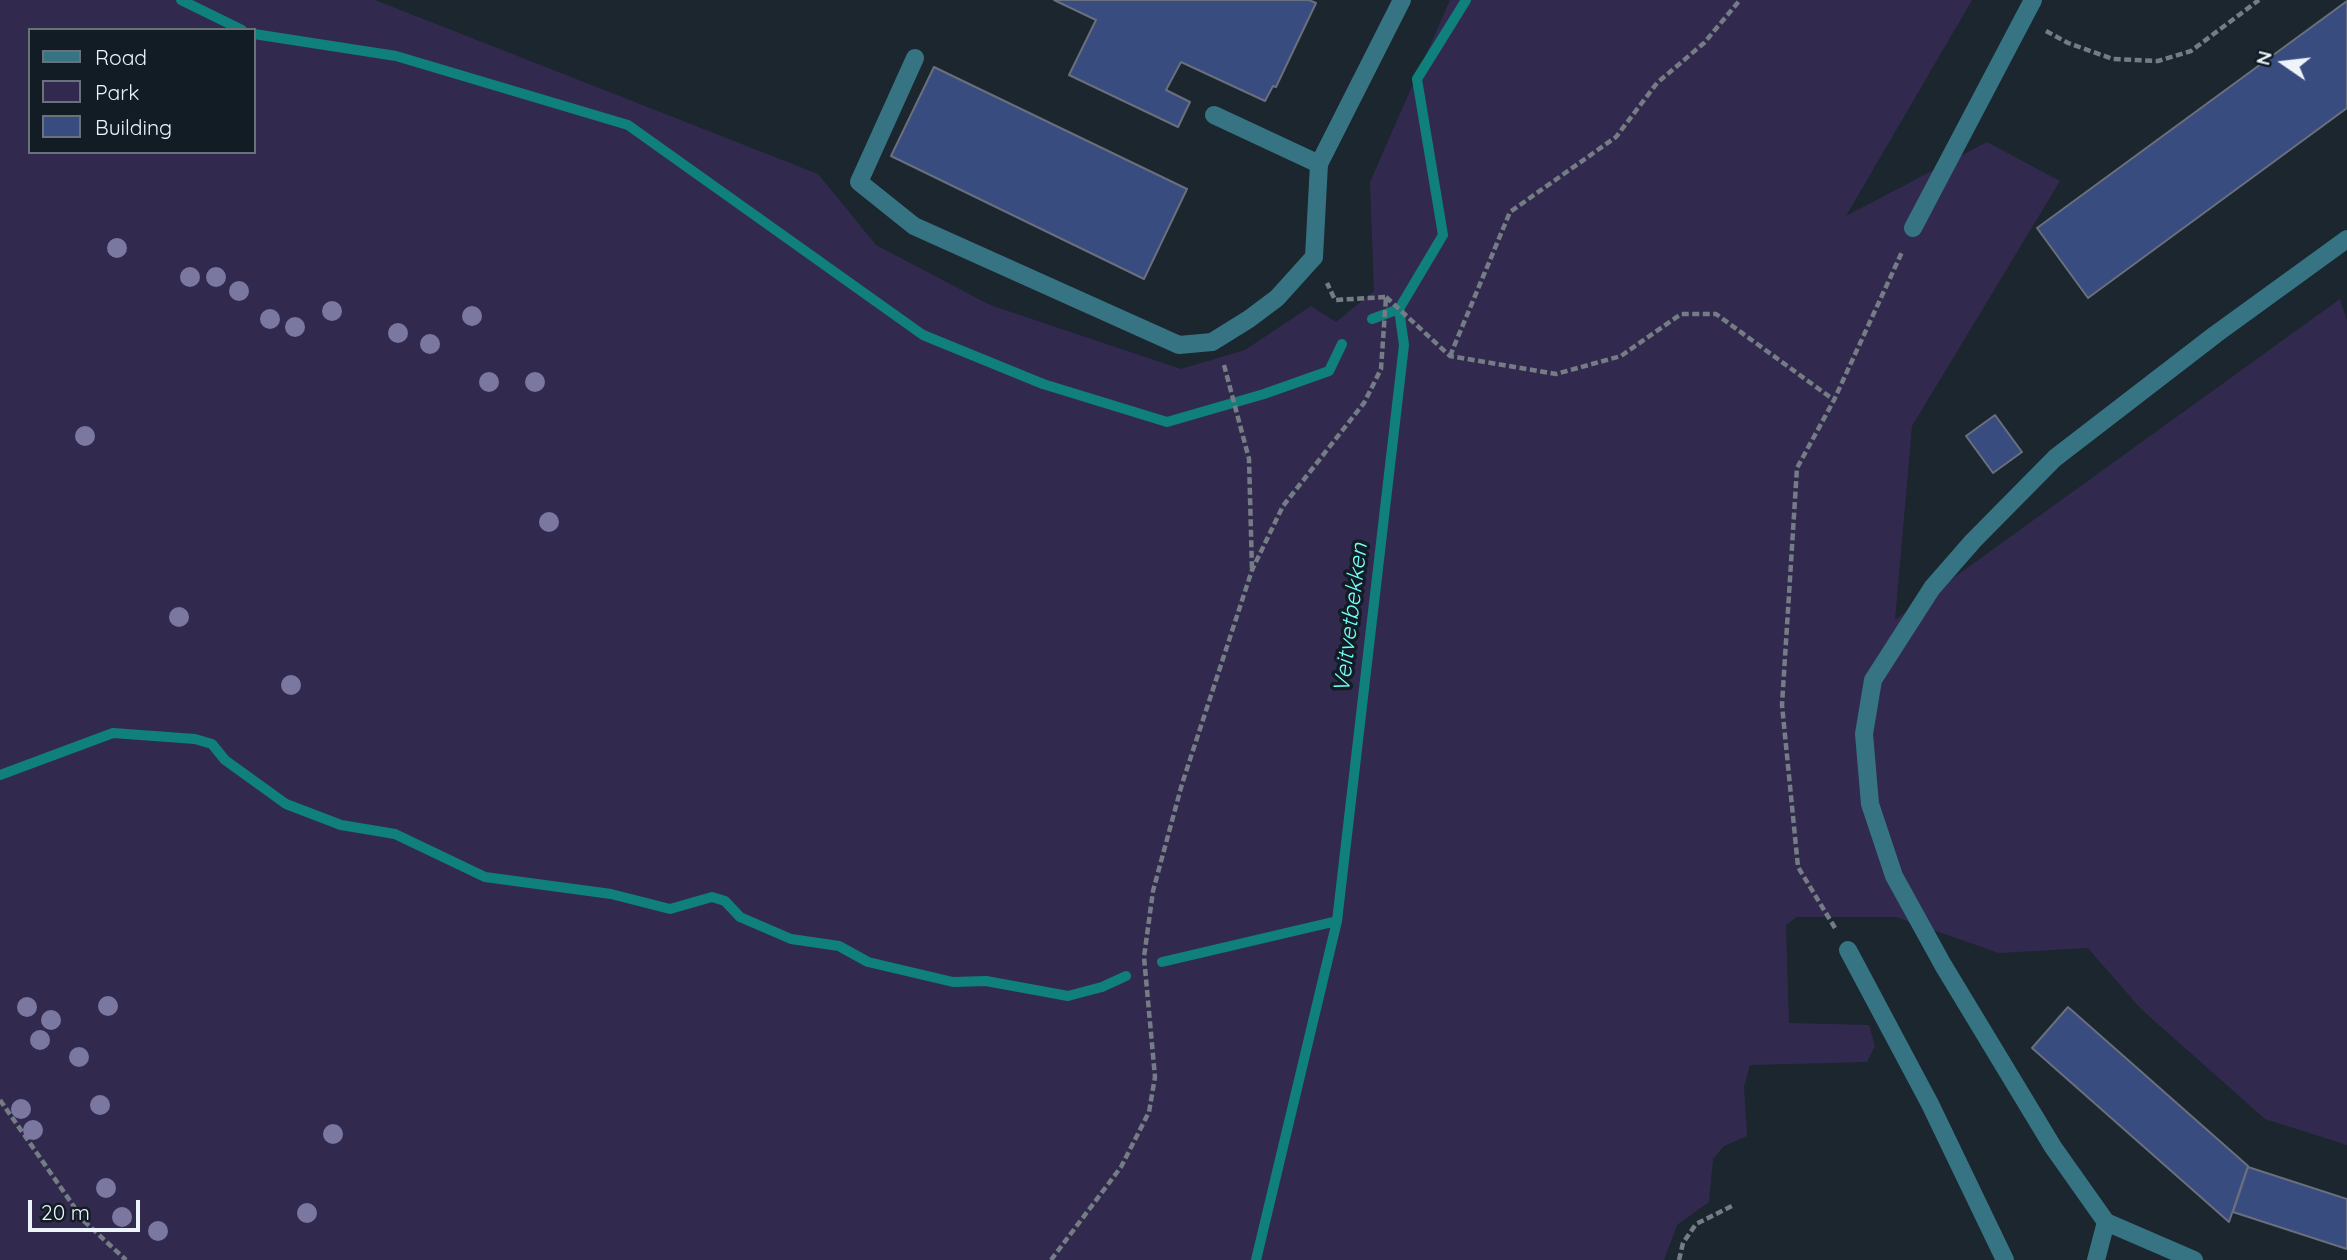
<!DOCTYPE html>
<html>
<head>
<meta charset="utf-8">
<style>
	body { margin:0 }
	#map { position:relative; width:2347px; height:1260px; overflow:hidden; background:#1b262e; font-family:Quicksand,sans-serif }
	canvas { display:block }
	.legend { position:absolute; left:28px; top:28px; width:228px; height:126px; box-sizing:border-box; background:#111c24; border:2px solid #69727a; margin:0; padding:9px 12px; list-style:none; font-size:21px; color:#edf4fa }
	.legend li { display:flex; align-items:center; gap:14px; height:35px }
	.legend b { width:35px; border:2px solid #69727a }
	.north { position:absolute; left:2249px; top:28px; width:70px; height:70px; -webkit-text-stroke:5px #111c24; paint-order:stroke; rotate:284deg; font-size:19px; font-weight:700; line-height:28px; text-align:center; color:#edf4fa }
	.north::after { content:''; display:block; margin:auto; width:24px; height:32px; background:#edf4fa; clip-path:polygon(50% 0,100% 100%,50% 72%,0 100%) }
	.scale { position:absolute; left:28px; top:1200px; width:112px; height:32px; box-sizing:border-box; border:4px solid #edf4fa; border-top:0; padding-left:9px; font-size:21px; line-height:24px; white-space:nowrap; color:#edf4fa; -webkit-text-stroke:5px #111c24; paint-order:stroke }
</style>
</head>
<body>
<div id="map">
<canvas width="2347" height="1260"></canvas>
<ul class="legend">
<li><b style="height:9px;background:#367483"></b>Road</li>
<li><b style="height:19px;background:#322a4e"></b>Park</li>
<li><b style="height:19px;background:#394c80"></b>Building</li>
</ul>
<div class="north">N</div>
<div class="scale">20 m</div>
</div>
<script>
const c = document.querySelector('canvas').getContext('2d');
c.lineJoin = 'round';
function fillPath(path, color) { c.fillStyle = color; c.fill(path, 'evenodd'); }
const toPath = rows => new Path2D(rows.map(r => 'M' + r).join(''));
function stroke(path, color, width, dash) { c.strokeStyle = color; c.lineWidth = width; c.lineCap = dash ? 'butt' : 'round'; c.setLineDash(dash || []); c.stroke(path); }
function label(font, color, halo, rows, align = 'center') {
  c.font = font + ' Quicksand,sans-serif'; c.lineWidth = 7; c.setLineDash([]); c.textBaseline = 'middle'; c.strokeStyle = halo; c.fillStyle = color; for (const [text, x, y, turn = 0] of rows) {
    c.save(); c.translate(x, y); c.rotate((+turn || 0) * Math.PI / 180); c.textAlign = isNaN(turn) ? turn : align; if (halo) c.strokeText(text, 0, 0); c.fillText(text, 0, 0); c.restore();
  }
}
const green = toPath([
	[0,0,375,0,818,174,876,245,990,305,1181,369,1245,350,1311,306,1336,322,1374,291,1370,182,1450,0,1972,0,1846,216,1987,142,2060,181,1912,426,1895,620,2340,299,2347,321,2347,1145,2265,1119,2141,1009,2088,948,1999,953,1896,917,1797,917,1786,925,1789,1023,1869,1025,1875,1046,1867,1062,1750,1065,1744,1087,1747,1136,1724,1146,1713,1159,1709,1202,1677,1225,1664,1260,0,1260],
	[30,30,254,30,254,152,30,152]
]);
const stream = toPath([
	[181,0,242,30],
	[254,34,396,56,628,125,923,335,1043,384,1167,422,1264,394,1329,371,1342,344],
	[1372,319,1399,309],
	[0,775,113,733,195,739,212,744,225,760,286,804,341,825,395,834,485,877,611,894,670,909,712,897,725,901,740,917,791,939,839,946,868,962,953,982,986,981,1068,996,1102,987,1126,976],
	[1162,962,1337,921],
	[1256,1260,1337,921,1404,345,1399,309,1443,235,1417,79,1466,0]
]);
const building = toPath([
	[1054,0,1309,0,1316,3,1276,87,1273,86,1265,101,1181,62,1166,90,1190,102,1178,127,1069,75,1096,20,1054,0],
	[2347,1,2347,108,2088,298,2037,228,2347,1],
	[934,67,1187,189,1144,279,891,156,934,67],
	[1995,415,2022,452,1993,473,1966,436,1995,415],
	[2068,1007,2248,1166,2229,1222,2032,1048,2068,1007],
	[2248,1167,2347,1199,2347,1249,2233,1212,2248,1167]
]);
const path = toPath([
	[2046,31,2068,43,2113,59,2158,61,2191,51,2259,0],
	[1386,297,1450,356,1556,374,1621,356,1681,314,1716,314,1834,400],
	[1450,356,1510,212,1616,137,1657,83,1704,43,1740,0],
	[1224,365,1249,459,1252,570],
	[1835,928,1798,867,1782,705,1797,468,1834,400,1902,252],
	[0,1100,84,1221,126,1260],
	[1051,1260,1121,1167,1149,1112,1155,1077,1144,957,1153,891,1182,784,1252,570,1283,506,1364,403,1381,369,1386,297,1335,300,1327,283],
	[1679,1260,1683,1243,1696,1224,1734,1205]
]);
const lane = toPath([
	[915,58,859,182,914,226,1179,345,1212,342,1249,319,1277,298,1314,257],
	[1214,115,1319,164],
	[1913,228,2033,0],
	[1848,950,1930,1104,2005,1260],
	[2096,1260,2106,1222],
	[2194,1260,2106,1222,2053,1147,1943,965,1894,876,1870,804,1864,734,1873,680,1932,588,1973,541,2055,458,2216,334,2347,239]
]);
const street = toPath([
	[1314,257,1319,164,1402,0]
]);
const trees = [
	[117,248],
	[190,277],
	[216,277],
	[239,291],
	[332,311],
	[472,316],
	[270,319],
	[295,327],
	[398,333],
	[430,344],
	[489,382],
	[535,382],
	[85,436],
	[549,522],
	[179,617],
	[291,685],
	[108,1006],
	[27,1007],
	[51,1020],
	[40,1040],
	[79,1057],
	[100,1105],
	[21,1109],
	[33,1130],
	[333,1134],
	[106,1188],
	[307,1213],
	[122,1217],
	[158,1231]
];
const waterNames = [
	["Veitvetbekken",1351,618,-83]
];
fillPath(green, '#322a4e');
stroke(stream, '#10807c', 10);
fillPath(building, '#394c80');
stroke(building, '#696f7c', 2);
stroke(path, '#747d85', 4.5, [7, 3.5]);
stroke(lane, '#367483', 18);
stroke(street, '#367483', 18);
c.fillStyle = '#7a77a1';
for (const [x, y] of trees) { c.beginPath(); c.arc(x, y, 10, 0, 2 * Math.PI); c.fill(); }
label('italic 23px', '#75fef7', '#111c24', waterNames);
</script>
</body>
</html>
